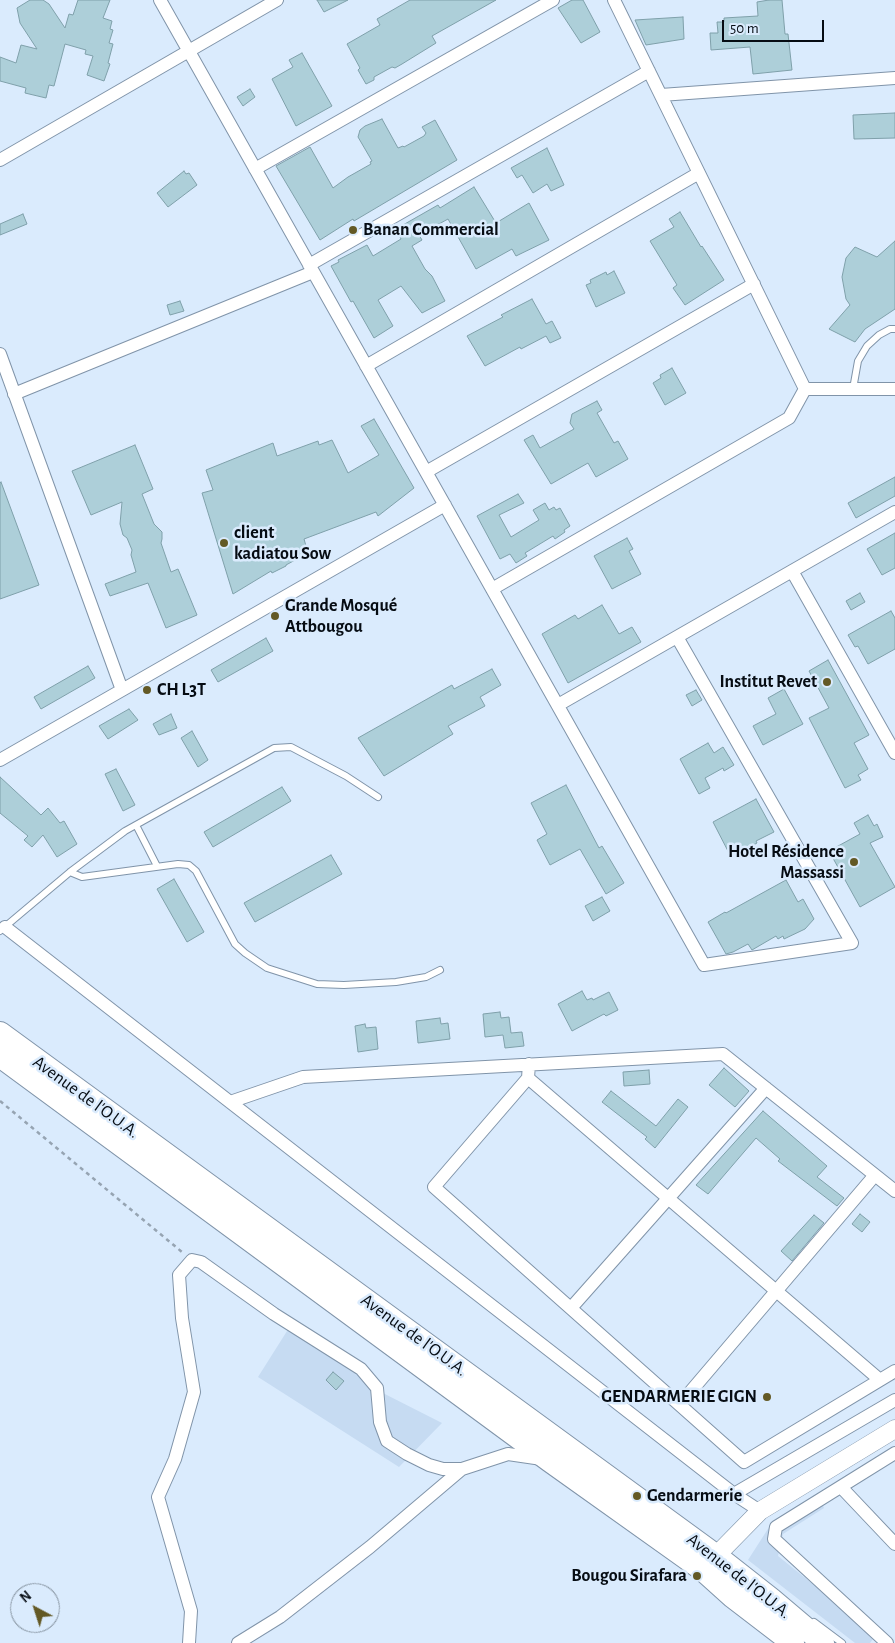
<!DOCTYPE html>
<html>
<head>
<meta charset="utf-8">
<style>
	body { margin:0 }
	#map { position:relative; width:895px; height:1643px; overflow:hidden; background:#daebfd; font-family:"Alegreya Sans",sans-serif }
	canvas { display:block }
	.north { position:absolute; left:10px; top:1583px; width:50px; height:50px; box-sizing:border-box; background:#daebfd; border:1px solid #85929f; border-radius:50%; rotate:320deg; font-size:14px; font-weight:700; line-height:20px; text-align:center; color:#060c13 }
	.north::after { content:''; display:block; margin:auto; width:18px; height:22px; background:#635925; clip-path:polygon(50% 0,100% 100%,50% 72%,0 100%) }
	.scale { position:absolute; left:722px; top:20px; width:102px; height:22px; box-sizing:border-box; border:2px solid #060c13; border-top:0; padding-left:6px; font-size:15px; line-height:18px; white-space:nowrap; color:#060c13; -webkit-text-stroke:4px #daebfd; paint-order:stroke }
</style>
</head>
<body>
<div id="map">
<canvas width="895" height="1643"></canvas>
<div class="north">N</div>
<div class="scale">50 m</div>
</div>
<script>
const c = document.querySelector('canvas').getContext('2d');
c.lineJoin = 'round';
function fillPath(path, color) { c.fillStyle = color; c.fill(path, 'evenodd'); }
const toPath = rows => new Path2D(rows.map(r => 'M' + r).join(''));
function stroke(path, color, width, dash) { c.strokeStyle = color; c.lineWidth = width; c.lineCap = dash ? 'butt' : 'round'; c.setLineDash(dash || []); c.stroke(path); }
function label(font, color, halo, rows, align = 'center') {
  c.font = font + ' "Alegreya Sans",sans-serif'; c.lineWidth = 5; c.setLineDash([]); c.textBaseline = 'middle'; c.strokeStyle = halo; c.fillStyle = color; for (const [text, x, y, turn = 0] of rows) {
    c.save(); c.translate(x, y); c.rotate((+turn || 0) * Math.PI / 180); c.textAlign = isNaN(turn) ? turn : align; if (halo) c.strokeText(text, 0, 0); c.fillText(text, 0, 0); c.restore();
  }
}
const built = toPath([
	[294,1320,373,1388,442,1423,399,1467,258,1377],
	[818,1493,824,1508,783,1534,778,1556,876,1635,870,1643,855,1643,748,1560,773,1521]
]);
const building = toPath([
	[30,0,43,0,49,4,65,28,69,14,73,15,78,0,110,0,103,18,112,21,110,29,113,30,109,43,113,44,108,63,110,64,104,81,87,75,93,56,85,54,86,50,65,44,54,86,49,85,46,98,25,93,26,88,0,81,0,57,16,63,21,45,37,49,20,23,17,8,30,0],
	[317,0,348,0,324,12,317,0],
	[410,0,496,0,432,36,436,43,402,64,395,68,392,67,374,77,374,80,366,84,358,70,360,68,347,44,380,25,377,19,410,0],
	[572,0,583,0,600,32,581,43,558,8,572,0],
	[769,0,782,0,785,34,788,34,792,70,753,74,750,47,711,50,710,33,718,33,717,22,724,22,724,18,758,16,757,2,769,0],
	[683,17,684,39,646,45,635,20,683,17],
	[302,53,332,106,296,126,272,79,293,67,289,60,302,53],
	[250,89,255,97,243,106,237,97,250,89],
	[895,113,895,138,854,139,853,115,895,113],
	[382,119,398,148,403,146,404,147,424,136,426,133,422,127,435,120,457,160,354,221,353,219,320,240,276,166,310,147,333,188,348,177,371,164,370,162,372,161,358,137,360,130,365,126,382,119],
	[547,148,564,185,551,191,547,184,533,193,522,175,517,178,511,168,547,148],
	[184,171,186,174,189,173,197,185,168,207,157,193,184,171],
	[474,187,496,223,529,203,549,240,516,256,512,249,476,269,448,219,419,235,422,240,412,246,425,269,432,276,445,301,422,313,401,286,378,300,393,326,374,338,353,301,351,302,331,266,339,262,338,260,367,245,373,256,401,239,398,233,405,229,403,225,438,205,440,208,474,187],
	[680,212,701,247,702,246,724,280,685,305,673,288,677,285,650,241,674,227,669,219,680,212],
	[23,214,27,224,0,235,0,224,23,214],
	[895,241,895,309,865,329,855,342,829,329,850,305,846,299,842,277,846,258,855,247,877,257,895,241],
	[614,271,625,293,596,307,586,285,591,283,590,280,606,272,607,275,614,271],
	[532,299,546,324,552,321,561,338,550,343,546,336,521,349,520,347,485,366,467,336,503,317,501,315,532,299],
	[180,301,184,311,170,315,167,305,180,301],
	[672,368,686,393,665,405,653,383,661,378,660,375,672,368],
	[597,401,602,410,597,413,614,443,618,441,628,459,596,477,588,463,551,484,524,440,533,435,540,448,574,429,570,423,572,414,597,401],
	[374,419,414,488,378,516,376,512,304,539,308,553,286,565,286,566,272,573,271,571,233,594,202,493,213,490,206,470,273,443,277,456,318,441,319,445,332,440,348,473,379,455,361,426,374,419],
	[135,445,153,489,142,494,154,524,162,532,162,539,161,543,171,572,178,569,197,615,166,628,148,583,110,596,105,584,136,572,131,555,132,550,127,538,123,535,120,524,122,502,91,515,72,471,135,445],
	[895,477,895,496,856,518,848,503,895,477],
	[1,482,39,585,0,599,0,483,1,482],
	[518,494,524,503,499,515,511,537,539,520,533,510,545,503,549,510,554,507,556,510,560,508,570,526,564,530,565,532,555,539,553,536,525,553,527,556,516,563,510,554,500,559,477,516,518,494],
	[895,533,895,568,882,575,867,549,895,533],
	[627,538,633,549,629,551,641,574,612,589,594,556,627,538],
	[860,593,865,602,851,610,846,601,860,593],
	[602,605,619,634,632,627,641,642,568,683,542,634,575,615,578,619,602,605],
	[891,611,895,618,895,649,868,664,858,646,855,647,848,635,891,611],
	[266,638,273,651,218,682,211,670,266,638],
	[828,660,869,735,854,743,868,769,858,775,861,780,845,788,809,718,829,708,809,671,828,660],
	[88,666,95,678,41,709,34,697,88,666],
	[492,669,501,685,480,697,485,706,448,726,453,734,384,776,358,738,452,685,454,689,492,669],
	[784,689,803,724,763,745,753,726,776,714,768,698,784,689],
	[696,690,702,700,692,706,686,695,696,690],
	[129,709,138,720,108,739,99,726,129,709],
	[171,714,177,728,159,735,153,724,171,714],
	[192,731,208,760,198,767,181,738,192,731],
	[708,743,714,753,723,747,734,765,724,771,723,768,705,778,710,788,699,794,680,759,708,743],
	[116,769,135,805,123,811,105,774,116,769],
	[0,777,41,815,48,808,60,823,64,821,77,844,57,857,43,835,32,847,24,840,28,836,0,813,0,777],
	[566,785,599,848,602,846,624,883,606,894,580,849,550,865,537,840,547,834,531,803,566,785],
	[282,787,291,801,213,847,204,832,282,787],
	[756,799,774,832,756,841,757,843,746,849,745,847,730,855,713,822,756,799],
	[868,815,874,826,877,824,883,837,870,843,895,887,860,907,829,851,860,834,854,823,868,815],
	[331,855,342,874,255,922,244,903,331,855],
	[174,879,204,932,187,942,157,889,174,879],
	[786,880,798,902,803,899,814,919,805,929,784,939,783,936,778,939,776,936,752,950,748,944,733,952,726,954,708,922,725,912,726,913,786,880],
	[602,897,610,911,593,921,585,906,602,897],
	[582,991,587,1000,592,998,593,1000,609,992,618,1010,606,1016,604,1014,572,1031,558,1004,582,991],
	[500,1012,501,1018,509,1017,511,1033,522,1032,524,1046,505,1048,503,1035,485,1037,483,1014,500,1012],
	[440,1018,441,1024,448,1023,450,1039,418,1043,416,1021,440,1018],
	[365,1024,366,1028,376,1027,378,1049,358,1052,355,1026,365,1024],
	[724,1068,749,1091,735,1107,709,1085,724,1068],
	[649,1070,650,1084,624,1086,623,1072,649,1070],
	[611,1091,656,1126,678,1099,688,1107,655,1148,645,1139,647,1137,602,1102,611,1091],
	[763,1111,827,1166,817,1177,844,1198,837,1206,778,1161,780,1159,756,1138,708,1194,696,1185,763,1111],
	[860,1214,870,1222,862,1232,852,1224,860,1214],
	[814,1215,824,1223,792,1261,781,1251,814,1215],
	[333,1372,344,1381,336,1390,326,1380,333,1372]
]);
const path = toPath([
	[0,1101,182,1252]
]);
const lane = toPath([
	[853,389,858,361,867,346,879,335,890,329,895,329],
	[136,825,157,866],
	[70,872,82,877,178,864,189,865,196,871,235,944,245,953,267,968,317,984,344,985,396,982,426,977,440,970],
	[0,931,70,872,125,831,274,748,291,747,346,776,378,797],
	[814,1622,842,1643]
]);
const street = toPath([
	[160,0,704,965,852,943,677,637],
	[614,0,805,389],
	[661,95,895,78],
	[0,160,277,0],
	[255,169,553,0],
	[309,265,649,71],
	[0,354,122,690],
	[366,366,699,173],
	[805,389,895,389],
	[14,394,313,272],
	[426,472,754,284],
	[792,571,895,753],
	[492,589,789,418,805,389],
	[558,705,895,512],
	[0,760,445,505],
	[5,927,734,1494,760,1511],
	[529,1064,528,1078,434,1187,744,1462,895,1371],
	[528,1078,880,1380],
	[230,1102,303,1077,723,1054,895,1191],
	[571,1308,766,1088],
	[680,1404,875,1175],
	[841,1487,895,1544],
	[734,1494,895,1400],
	[189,1643,191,1611,158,1497,175,1459,194,1392,182,1318,179,1275,192,1260,201,1262,274,1314,361,1369,377,1388,380,1422,387,1441,407,1454,429,1465,443,1469,462,1469,508,1454,542,1459],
	[238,1643,280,1617,370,1547,462,1469],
	[887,1643,774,1539,776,1527,895,1453]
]);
const secondary = toPath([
	[708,1564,760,1511,895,1429]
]);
const highway = toPath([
	[0,1033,715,1555,771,1599,823,1643],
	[0,1056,550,1461,703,1570,733,1597,793,1643]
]);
const markers = [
	[353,230,5,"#635925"],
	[224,543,5,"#635925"],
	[275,616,5,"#635925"],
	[827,682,5,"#635925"],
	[147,690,5,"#635925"],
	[854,862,5,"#635925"],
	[767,1397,5,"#635925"],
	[637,1496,5,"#635925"],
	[697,1576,5,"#635925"]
];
const poiNames = [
	["Banan Commercial",363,230],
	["client",234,533],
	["kadiatou Sow",234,554],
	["Grande Mosqué",285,606],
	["Attbougou",285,627],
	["Institut Revet",817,682,"right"],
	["CH L3T",157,690],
	["Hotel Résidence",844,852,"right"],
	["Massassi",844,873,"right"],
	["GENDARMERIE GIGN",757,1397,"right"],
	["Gendarmerie",647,1496],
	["Bougou Sirafara",687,1576,"right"]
];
const streetNames = [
	["Avenue de l'O.U.A.",86,1097,36],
	["Avenue de l'O.U.A.",414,1335,36],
	["Avenue de l'O.U.A.",739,1576,38]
];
fillPath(built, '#c6dbf2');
fillPath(building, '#adcfd9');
stroke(building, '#7fa0aa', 1);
stroke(lane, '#8094a9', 8);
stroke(street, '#8094a9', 14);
stroke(secondary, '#8094a9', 19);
stroke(highway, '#8094a9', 24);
stroke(path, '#96a4b2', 2.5, [4, 4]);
stroke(lane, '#fff', 6);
stroke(street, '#fff', 12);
stroke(secondary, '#fff', 18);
stroke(highway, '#fff', 22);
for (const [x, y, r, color] of markers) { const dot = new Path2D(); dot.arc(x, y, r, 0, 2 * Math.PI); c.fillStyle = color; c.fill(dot); stroke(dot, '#daebfd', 2); }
label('bold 18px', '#060c13', '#daebfd', poiNames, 'left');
label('18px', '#060c13', '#daebfd', streetNames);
</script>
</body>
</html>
